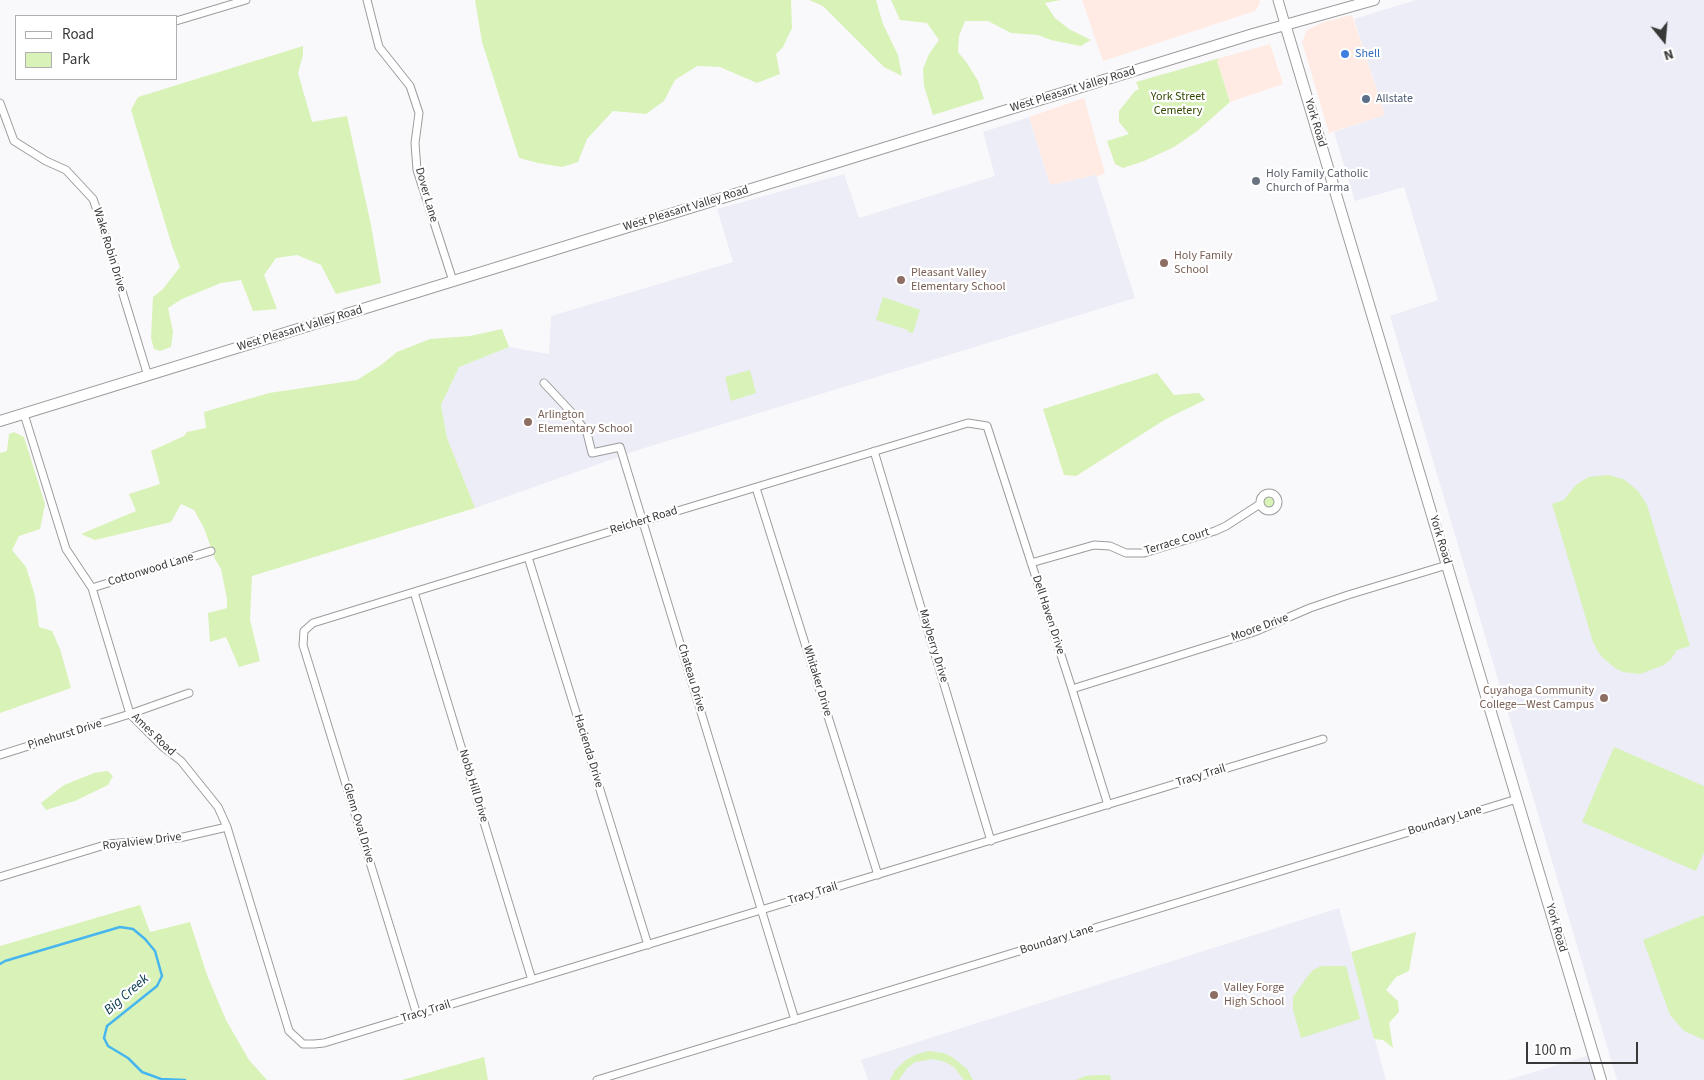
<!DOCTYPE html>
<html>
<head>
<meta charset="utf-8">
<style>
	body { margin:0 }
	#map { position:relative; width:1704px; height:1080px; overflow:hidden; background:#f9f9fb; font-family:"Source Sans 3",sans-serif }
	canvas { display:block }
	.legend { position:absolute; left:15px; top:15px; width:162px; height:65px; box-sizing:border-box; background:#fff; border:1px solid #afafaf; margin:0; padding:6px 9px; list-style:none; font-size:15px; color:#383838 }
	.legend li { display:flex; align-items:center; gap:10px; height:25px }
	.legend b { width:25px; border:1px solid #afafaf }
	.north { position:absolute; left:1639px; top:15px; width:50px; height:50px; -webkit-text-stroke:4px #fff; paint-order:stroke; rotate:163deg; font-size:14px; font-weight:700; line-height:20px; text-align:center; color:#383838 }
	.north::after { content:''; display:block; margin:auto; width:18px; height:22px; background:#383838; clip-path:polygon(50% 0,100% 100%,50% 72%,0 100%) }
	.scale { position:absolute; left:1526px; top:1042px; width:112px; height:22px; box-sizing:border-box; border:2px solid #383838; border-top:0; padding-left:6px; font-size:15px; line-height:18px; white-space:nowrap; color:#383838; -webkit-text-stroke:4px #fff; paint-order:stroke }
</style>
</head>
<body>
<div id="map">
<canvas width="1704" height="1080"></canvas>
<ul class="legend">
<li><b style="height:6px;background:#fff"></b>Road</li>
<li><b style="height:14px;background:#d9f2b8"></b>Park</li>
</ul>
<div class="north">N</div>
<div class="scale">100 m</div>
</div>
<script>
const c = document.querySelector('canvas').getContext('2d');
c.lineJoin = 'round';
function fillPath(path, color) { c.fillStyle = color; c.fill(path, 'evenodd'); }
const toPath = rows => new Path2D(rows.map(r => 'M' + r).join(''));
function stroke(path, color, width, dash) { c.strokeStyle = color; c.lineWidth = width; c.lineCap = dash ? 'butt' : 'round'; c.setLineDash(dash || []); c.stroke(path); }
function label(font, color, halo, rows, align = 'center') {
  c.font = font + ' "Source Sans 3",sans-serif'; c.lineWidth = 4.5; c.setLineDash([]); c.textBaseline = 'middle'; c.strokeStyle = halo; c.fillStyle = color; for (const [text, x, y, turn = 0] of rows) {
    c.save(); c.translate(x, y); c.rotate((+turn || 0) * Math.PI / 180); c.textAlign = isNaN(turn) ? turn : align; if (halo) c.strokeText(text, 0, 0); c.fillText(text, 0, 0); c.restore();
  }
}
const commercial = toPath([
	[1082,0,1259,0,1260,3,1256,10,1252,12,1103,61],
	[1352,15,1385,115,1329,133,1302,42,1307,30,1324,22],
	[1270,44,1283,84,1230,102,1217,61,1220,58],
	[1084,98,1105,173,1097,177,1096,175,1050,185,1029,117]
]);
const built = toPath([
	[1416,0,1704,0,1704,1080,1617,1080,1390,316,1438,300,1404,187,1355,201,1334,132,1385,115,1354,19],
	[1029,117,1050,185,1096,175,1135,298,641,449,475,508,447,438,441,405,459,367,509,347,549,354,551,316,733,262,717,209,844,174,859,218,995,176,983,132],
	[1339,908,1386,1080,868,1080,861,1060],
	[1593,1054,1601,1080,1508,1080]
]);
const green = toPath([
	[475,0,791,0,792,28,783,47,776,54,780,74,757,83,720,67,697,66,675,80,664,101,646,114,613,111,587,139,578,162,562,167,538,163,519,158,482,42],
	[809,0,876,0,883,24,898,55,902,76,884,67,823,6],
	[891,0,1061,0,1045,3,1055,18,1069,29,1091,40,1081,46,1051,40,1038,35,1011,33,988,21,965,21,959,36,958,52,967,63,978,81,984,99,933,115,924,86,923,69,929,54,939,40,927,23,900,20],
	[303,46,303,55,298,73,312,122,347,116,371,225,381,283,336,294,321,265,297,255,276,258,264,275,277,309,253,311,241,280,221,283,182,299,168,308,173,332,171,347,160,351,154,349,151,338,153,297,163,289,180,267,172,246,131,110,138,97],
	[1220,58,1217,61,1230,102,1196,132,1174,147,1144,161,1123,168,1115,164,1107,141,1129,134,1119,122,1119,111,1135,91,1139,89,1136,82],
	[883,297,920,310,913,333,908,332,908,330,876,320],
	[502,329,509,347,459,367,441,405,447,438,475,508,252,576,250,620,260,661,239,667,226,637,210,642,208,613,227,608,227,599,221,569,215,559,204,528,194,510,181,504,171,522,95,540,81,534,136,511,129,494,160,484,151,451,184,436,187,432,206,428,204,412,269,393,357,380,381,365,397,352,430,339,470,336],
	[750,370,756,393,731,401,725,377],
	[1157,373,1174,395,1199,393,1205,400,1166,419,1076,476,1064,475,1043,409],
	[14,432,24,437,45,504,40,529,19,536,12,550,26,567,35,596,39,627,52,631,60,649,71,688,0,713,0,453,7,451,9,434],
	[1608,475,1623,479,1631,485,1638,491,1647,505,1690,646,1677,650,1671,659,1664,665,1640,674,1623,672,1615,668,1602,657,1597,650,1593,642,1552,504,1564,500,1574,487,1580,482,1589,477],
	'1263.5 502a5.5 5.5 0 1 1 11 0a5.5 5.5 0 1 1-11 0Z',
	[1614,747,1704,786,1704,852,1696,871,1582,822],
	[108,771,113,776,108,785,75,801,46,810,41,803,64,785,94,773],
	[140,905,150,932,190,922,207,975,226,1020,249,1060,267,1080,0,1080,0,946],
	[1704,915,1704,1040,1684,1031,1670,1015,1643,940],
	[1416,932,1409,971,1396,977,1386,990,1398,1001,1399,1012,1389,1023,1393,1048,1383,1040,1374,1039,1351,952],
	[1321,966,1346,966,1360,1019,1301,1038,1293,1010,1293,997,1307,977,1313,970],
	[928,1051,944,1053,952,1057,967,1069,973,1080,964,1080,954,1067,945,1062,933,1059,915,1062,907,1068,899,1080,890,1080,895,1070,906,1060,915,1055],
	[484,1057,488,1080,402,1080],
	[1099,1075,1110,1075,1111,1080,1076,1080,1085,1076]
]);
const stream = toPath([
	[0,964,5,961,120,927,133,929,145,939,155,951,162,976,157,986,107,1026,104,1038,108,1046,128,1058,142,1072,161,1079,185,1080]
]);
const minor = toPath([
	[367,0,379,47,410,86,419,113,415,143,417,170,453,281],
	[176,21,246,0],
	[0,103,14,141,46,161,66,170,93,199,100,219,148,376],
	[544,383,572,413,587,433,592,453,620,447,795,1020],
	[24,414,66,549,92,588,130,714,163,747,181,761,218,807,227,827,289,1031,303,1044,314,1044,324,1043,1323,739],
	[874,451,991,841],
	[756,488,878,875],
	'1260 502a9 9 0 1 1 18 0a9 9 0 1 1-18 0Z',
	[528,557,648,945],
	[1031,563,1094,545,1110,546,1126,553,1144,553,1215,531,1226,526,1260,504],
	[92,588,211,551],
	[414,592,532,980],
	[1072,689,1254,632,1310,608,1348,595,1447,565],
	[0,755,130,714,189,693],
	[0,877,108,844,179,838,227,827],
	[417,1015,303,645,304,631,313,623,651,519,968,423,987,426,1072,689,1108,805],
	[597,1080,1517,799]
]);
const tertiary = toPath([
	[1278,0,1285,24]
]);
const secondary = toPath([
	[1285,24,1601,1080],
	[0,421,1253,34,1374,0]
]);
const markers = [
	[1345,54,5,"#3f7fe0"],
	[1366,99,5,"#5c6f8a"],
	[1256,181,5,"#6b7280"],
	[1164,263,5,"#8d6e63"],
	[901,280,5,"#8d6e63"],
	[528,422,5,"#8d6e63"],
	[1604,698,5,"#8d6e63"],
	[1214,995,5,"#8d6e63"]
];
const shopNames = [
	["Shell",1355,54]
];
const streetNames = [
	["West Pleasant Valley Road",1073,90,-17],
	["York Road",1315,123,73],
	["Dover Lane",426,195,74],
	["West Pleasant Valley Road",686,209,-17],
	["Wake Robin Drive",109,250,73],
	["West Pleasant Valley Road",300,329,-17],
	["Reichert Road",644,521,-17],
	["York Road",1440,540,73],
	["Terrace Court",1177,542,-17],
	["Cottonwood Lane",151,570,-17],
	["Dell Haven Drive",1048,615,72],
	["Moore Drive",1260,628,-20],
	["Mayberry Drive",933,646,73],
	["Chateau Drive",691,678,73],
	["Whitaker Drive",817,681,73],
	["Pinehurst Drive",65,735,-17],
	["Ames Road",153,735,44],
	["Hacienda Drive",588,751,73],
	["Tracy Trail",1201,776,-17],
	["Nobb Hill Drive",473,786,73],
	["Boundary Lane",1445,821,-17],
	["Glenn Oval Drive",358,823,73],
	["Royalview Drive",142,842,-7],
	["Tracy Trail",813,894,-17],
	["York Road",1556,928,74],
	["Boundary Lane",1057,940,-17],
	["Tracy Trail",426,1012,-17]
];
const parkNames = [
	["York Street",1178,97],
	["Cemetery",1178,111]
];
const serviceNames = [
	["Allstate",1376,99]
];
const worshipNames = [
	["Holy Family Catholic",1266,174],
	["Church of Parma",1266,188]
];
const educationNames = [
	["Holy Family",1174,256],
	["School",1174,270],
	["Pleasant Valley",911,273],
	["Elementary School",911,287],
	["Arlington",538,415],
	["Elementary School",538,429],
	["Cuyahoga Community",1594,691,"right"],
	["College—West Campus",1594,705,"right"],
	["Valley Forge",1224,988],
	["High School",1224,1002]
];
const waterNames = [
	["Big Creek",127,995,-41]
];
fillPath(commercial, '#ffebe3');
fillPath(built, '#ecedf6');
fillPath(green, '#d9f2b8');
stroke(stream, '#47b6ee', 2.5);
stroke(minor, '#9c9c9d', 9);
stroke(tertiary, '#9c9c9d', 11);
stroke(secondary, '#9c9c9d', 12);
stroke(minor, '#fff', 7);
stroke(tertiary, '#fff', 9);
stroke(secondary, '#fff', 10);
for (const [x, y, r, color] of markers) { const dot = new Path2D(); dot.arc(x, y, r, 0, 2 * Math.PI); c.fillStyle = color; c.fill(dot); stroke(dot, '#fff', 2); }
label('12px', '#366cbe', '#fff', shopNames, 'left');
label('12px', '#383838', '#fff', streetNames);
label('12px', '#334902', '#fff', parkNames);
label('12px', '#4e5e75', '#fff', serviceNames, 'left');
label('12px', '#5b616d', '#fff', worshipNames, 'left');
label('12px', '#785e54', '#fff', educationNames, 'left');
label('italic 14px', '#003349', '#fff', waterNames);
</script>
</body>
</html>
